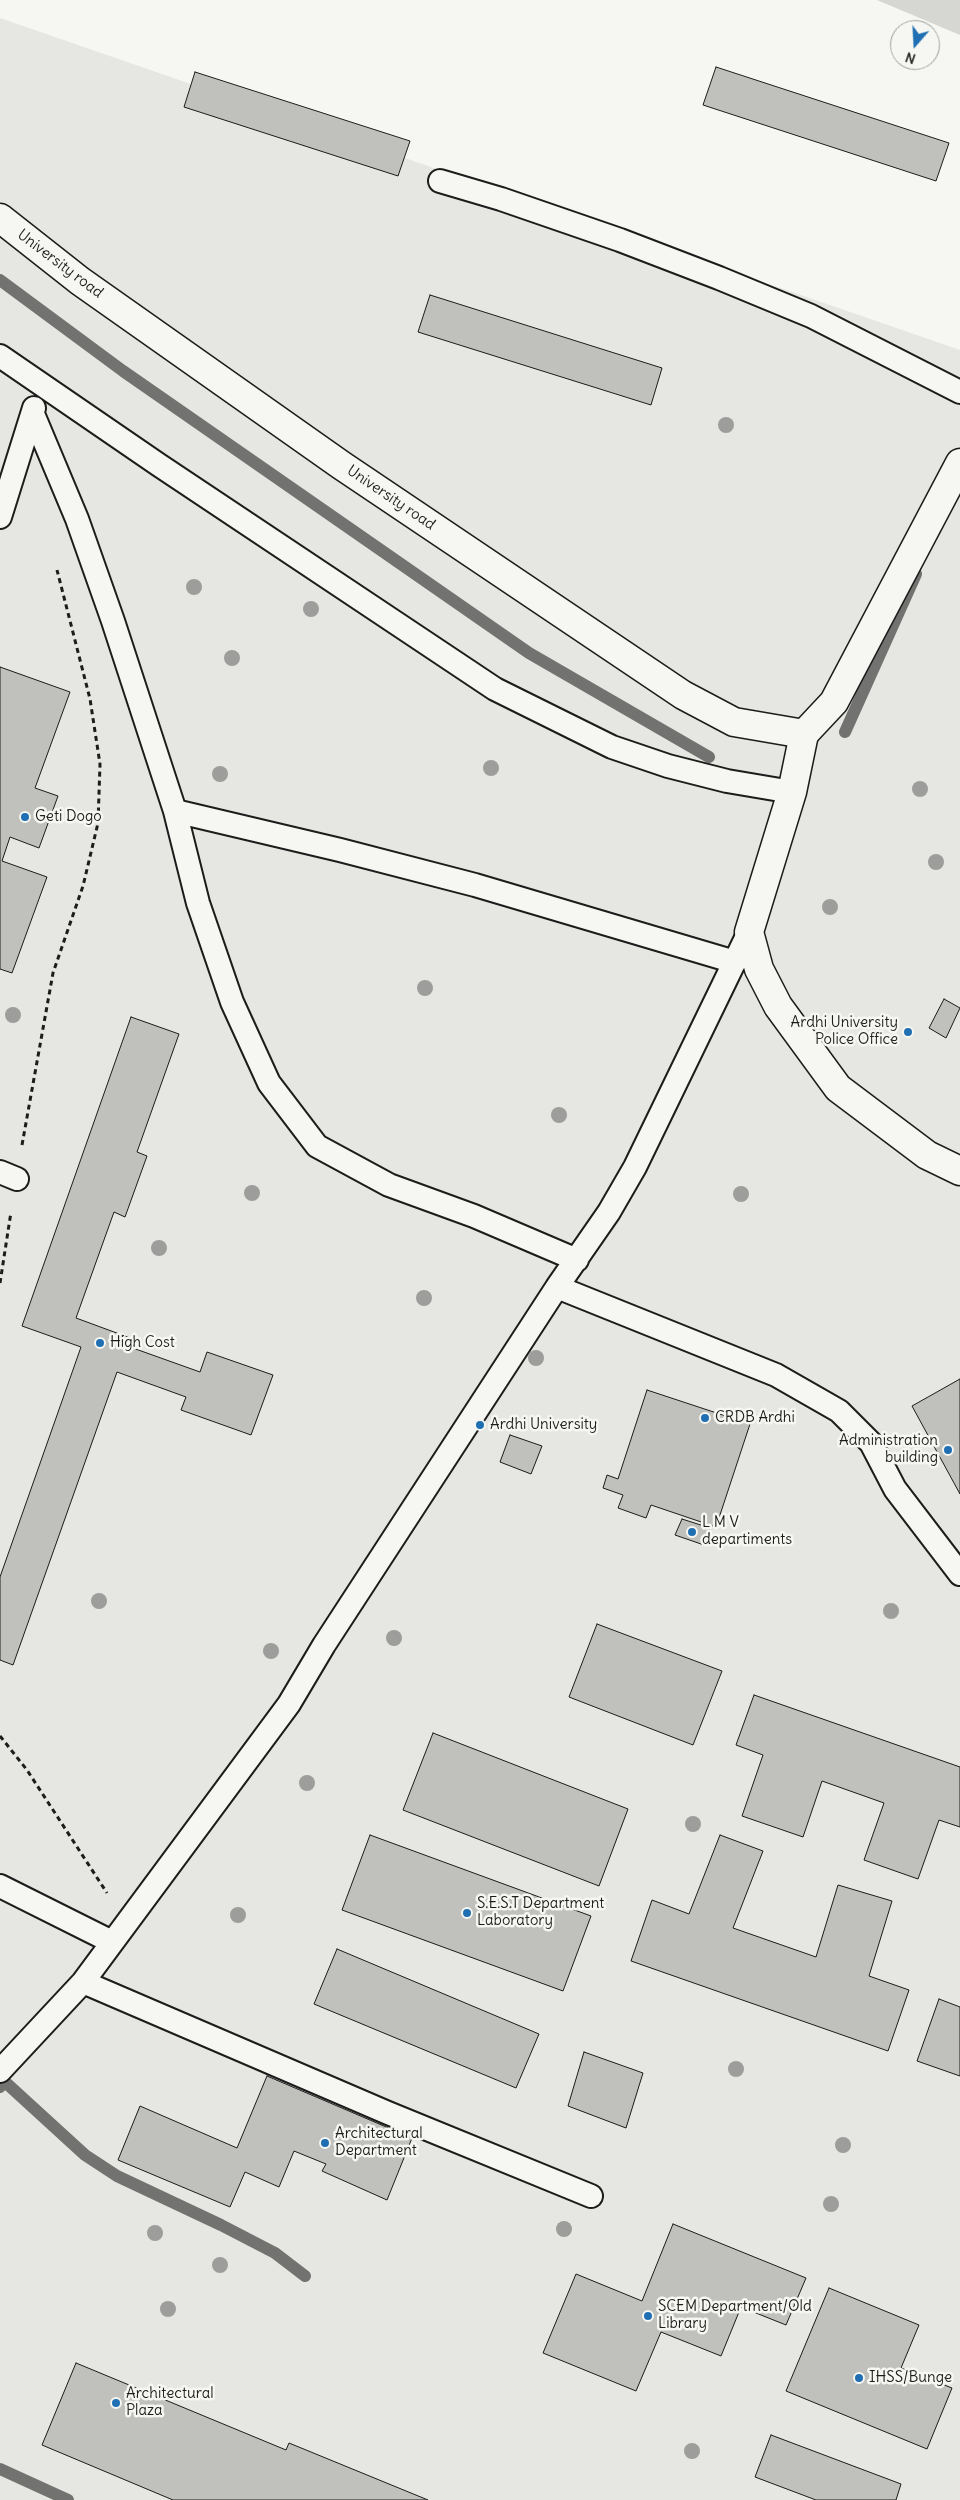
<!DOCTYPE html>
<html>
<head>
<meta charset="utf-8">
<style>
	body { margin:0 }
	#map { position:relative; width:960px; height:2500px; overflow:hidden; background:#f6f6f2; font-family:Delius,sans-serif }
	canvas { display:block }
	.north { position:absolute; left:890px; top:20px; width:50px; height:50px; box-sizing:border-box; background:#f6f6f2; border:1px solid #9f9f9c; border-radius:50%; rotate:199deg; font-size:14px; font-weight:700; line-height:20px; text-align:center; color:#1c1c1c }
	.north::after { content:''; display:block; margin:auto; width:18px; height:22px; background:#1f6fb2; clip-path:polygon(50% 0,100% 100%,50% 72%,0 100%) }
</style>
</head>
<body>
<div id="map">
<canvas width="960" height="2500"></canvas>
<div class="north">N</div>
</div>
<script>
const c = document.querySelector('canvas').getContext('2d');
c.lineJoin = 'round';
function fillPath(path, color) { c.fillStyle = color; c.fill(path, 'evenodd'); }
const toPath = rows => new Path2D(rows.map(r => 'M' + r).join(''));
function stroke(path, color, width, dash) { c.strokeStyle = color; c.lineWidth = width; c.lineCap = dash ? 'butt' : 'round'; c.setLineDash(dash || []); c.stroke(path); }
function label(font, color, halo, rows, align = 'center') {
  c.font = font + ' Delius,sans-serif'; c.lineWidth = 5; c.setLineDash([]); c.textBaseline = 'middle'; c.strokeStyle = halo; c.fillStyle = color; for (const [text, x, y, turn = 0] of rows) {
    c.save(); c.translate(x, y); c.rotate((+turn || 0) * Math.PI / 180); c.textAlign = isNaN(turn) ? turn : align; if (halo) c.strokeText(text, 0, 0); c.fillText(text, 0, 0); c.restore();
  }
}
const built = toPath([
	[0,18,960,350,960,2500,0,2500]
]);
const green = toPath([
	[877,0,960,0,960,35]
]);
const stream = toPath([
	[0,280,123,371,529,653,709,757],
	[845,732,916,574],
	[0,2087,4,2081,85,2155,117,2176,221,2225,275,2253,305,2276],
	[0,2469,68,2500]
]);
const building = toPath([
	[716,67,949,143,936,181,703,105,716,67],
	[195,72,410,141,398,176,184,107,195,72],
	[430,295,662,368,651,405,418,332,430,295],
	[0,667,70,692,35,788,58,796,39,848,10,837,2,861,47,877,12,973,0,969,0,667],
	[944,999,960,1008,946,1038,929,1028,944,999],
	[131,1017,179,1034,137,1152,147,1156,125,1217,114,1212,76,1318,133,1339,130,1347,200,1372,207,1352,273,1375,251,1435,181,1410,186,1397,117,1372,13,1665,0,1660,0,1577,81,1347,22,1326,131,1017],
	[960,1379,960,1494,912,1406,960,1379],
	[647,1390,750,1424,716,1527,651,1505,646,1518,618,1508,623,1495,603,1488,607,1475,618,1479,647,1390],
	[510,1435,542,1446,531,1474,500,1462,510,1435],
	[682,1519,710,1528,704,1545,675,1535,682,1519],
	[597,1624,722,1671,693,1745,569,1697,597,1624],
	[754,1695,960,1767,960,1827,939,1820,918,1879,864,1860,884,1803,822,1781,803,1837,742,1816,763,1755,736,1745,754,1695],
	[433,1733,628,1809,599,1886,403,1810,433,1733],
	[370,1835,591,1916,563,1991,342,1910,370,1835],
	[720,1835,763,1851,733,1928,816,1957,838,1885,892,1901,869,1976,909,1990,888,2051,631,1961,652,1900,689,1914,720,1835],
	[337,1949,539,2034,516,2088,314,2004,337,1949],
	[939,1999,960,2007,960,2076,917,2061,939,1999],
	[584,2052,643,2073,626,2128,568,2106,584,2052],
	[267,2076,412,2138,387,2200,322,2171,326,2164,294,2151,279,2187,245,2172,230,2207,118,2160,140,2106,237,2148,267,2076],
	[673,2224,806,2278,786,2325,741,2307,721,2356,661,2332,636,2391,543,2353,576,2274,642,2301,673,2224],
	[829,2288,919,2325,901,2368,952,2388,927,2449,786,2391,829,2288],
	[76,2363,286,2450,289,2443,428,2500,173,2500,42,2445,76,2363],
	[771,2435,901,2484,896,2500,816,2500,755,2477,771,2435]
]);
const path = toPath([
	[22,1145,53,973,83,886,98,823,100,764,90,699,57,570],
	[0,1283,11,1212],
	[0,1736,27,1770,107,1893]
]);
const service = toPath([
	[440,181,501,199,620,240,719,278,811,316,960,392],
	[0,356,159,465,495,689,612,747,668,766,727,781,792,792],
	[33,414,77,519,113,621,175,811,198,903,232,1002,269,1083,317,1146,389,1185,474,1216,577,1260],
	[0,517,34,408],
	[175,811,340,850,475,885,735,962],
	[0,1172,17,1179],
	[557,1287,776,1375,839,1411,871,1443,895,1489,960,1574],
	[0,1886,112,1942],
	[83,1982,388,2113,591,2196],
	[0,2071,83,1982,289,1704,324,1645,557,1287,609,1212,635,1167,749,932]
]);
const minor = toPath([
	[804,734,792,792,749,932,759,969,778,1006,838,1088,927,1155,960,1171]
]);
const tertiary = toPath([
	[0,218,80,281,341,465,683,695,734,722,804,734,834,702,960,463]
]);
const trees = [
	[726,425],
	[194,587],
	[311,609],
	[232,658],
	[491,768],
	[220,774],
	[920,789],
	[936,862],
	[830,907],
	[425,988],
	[13,1015],
	[559,1115],
	[252,1193],
	[741,1194],
	[159,1248],
	[424,1298],
	[536,1358],
	[99,1601],
	[891,1611],
	[394,1638],
	[271,1651],
	[307,1783],
	[693,1824],
	[238,1915],
	[736,2069],
	[843,2145],
	[831,2204],
	[564,2229],
	[155,2233],
	[220,2265],
	[168,2309],
	[692,2451]
];
const markers = [
	[25,817,5,"#1f6fb2"],
	[908,1032,5,"#1f6fb2"],
	[100,1343,5,"#1f6fb2"],
	[705,1418,5,"#1f6fb2"],
	[480,1425,5,"#1f6fb2"],
	[948,1450,5,"#1f6fb2"],
	[692,1532,5,"#1f6fb2"],
	[467,1913,5,"#1f6fb2"],
	[325,2143,5,"#1f6fb2"],
	[648,2316,5,"#1f6fb2"],
	[859,2378,5,"#1f6fb2"],
	[116,2403,5,"#1f6fb2"]
];
const streetNames = [
	["University road",60,264,37],
	["University road",391,498,34]
];
const poiNames = [
	["Geti Dogo",35,817],
	["Ardhi University",898,1023,"right"],
	["Police Office",898,1040,"right"],
	["High Cost",110,1343],
	["CRDB Ardhi",715,1418],
	["Ardhi University",490,1425],
	["Administration",938,1441,"right"],
	["building",938,1458,"right"],
	["L M V",702,1523],
	["departiments",702,1540],
	["S.E.S.T Department",477,1904],
	["Laboratory",477,1921],
	["Architectural",335,2134],
	["Department",335,2151],
	["SCEM Department/Old",658,2307],
	["Library",658,2324],
	["IHSS/Bunge",869,2378],
	["Architectural",126,2394],
	["Plaza",126,2411]
];
fillPath(built, '#e6e6e2');
fillPath(green, '#d6d6d2');
stroke(stream, '#727271', 12);
fillPath(building, '#c0c0bd');
stroke(building, '#1c1c1c', 1);
stroke(service, '#1c1c1c', 26);
stroke(minor, '#1c1c1c', 31);
stroke(tertiary, '#1c1c1c', 31);
stroke(path, '#1c1c1c', 3, [5, 4]);
stroke(service, '#f6f6f2', 22);
stroke(minor, '#f6f6f2', 28);
stroke(tertiary, '#f6f6f2', 28);
c.fillStyle = '#9d9d9b';
for (const [x, y] of trees) { c.beginPath(); c.arc(x, y, 8, 0, 2 * Math.PI); c.fill(); }
for (const [x, y, r, color] of markers) { const dot = new Path2D(); dot.arc(x, y, r, 0, 2 * Math.PI); c.fillStyle = color; c.fill(dot); stroke(dot, '#f6f6f2', 2); }
label('15px', '#1c1c1c', '#f6f6f2', streetNames);
label('15px', '#1c1c1c', '#f6f6f2', poiNames, 'left');
</script>
</body>
</html>
